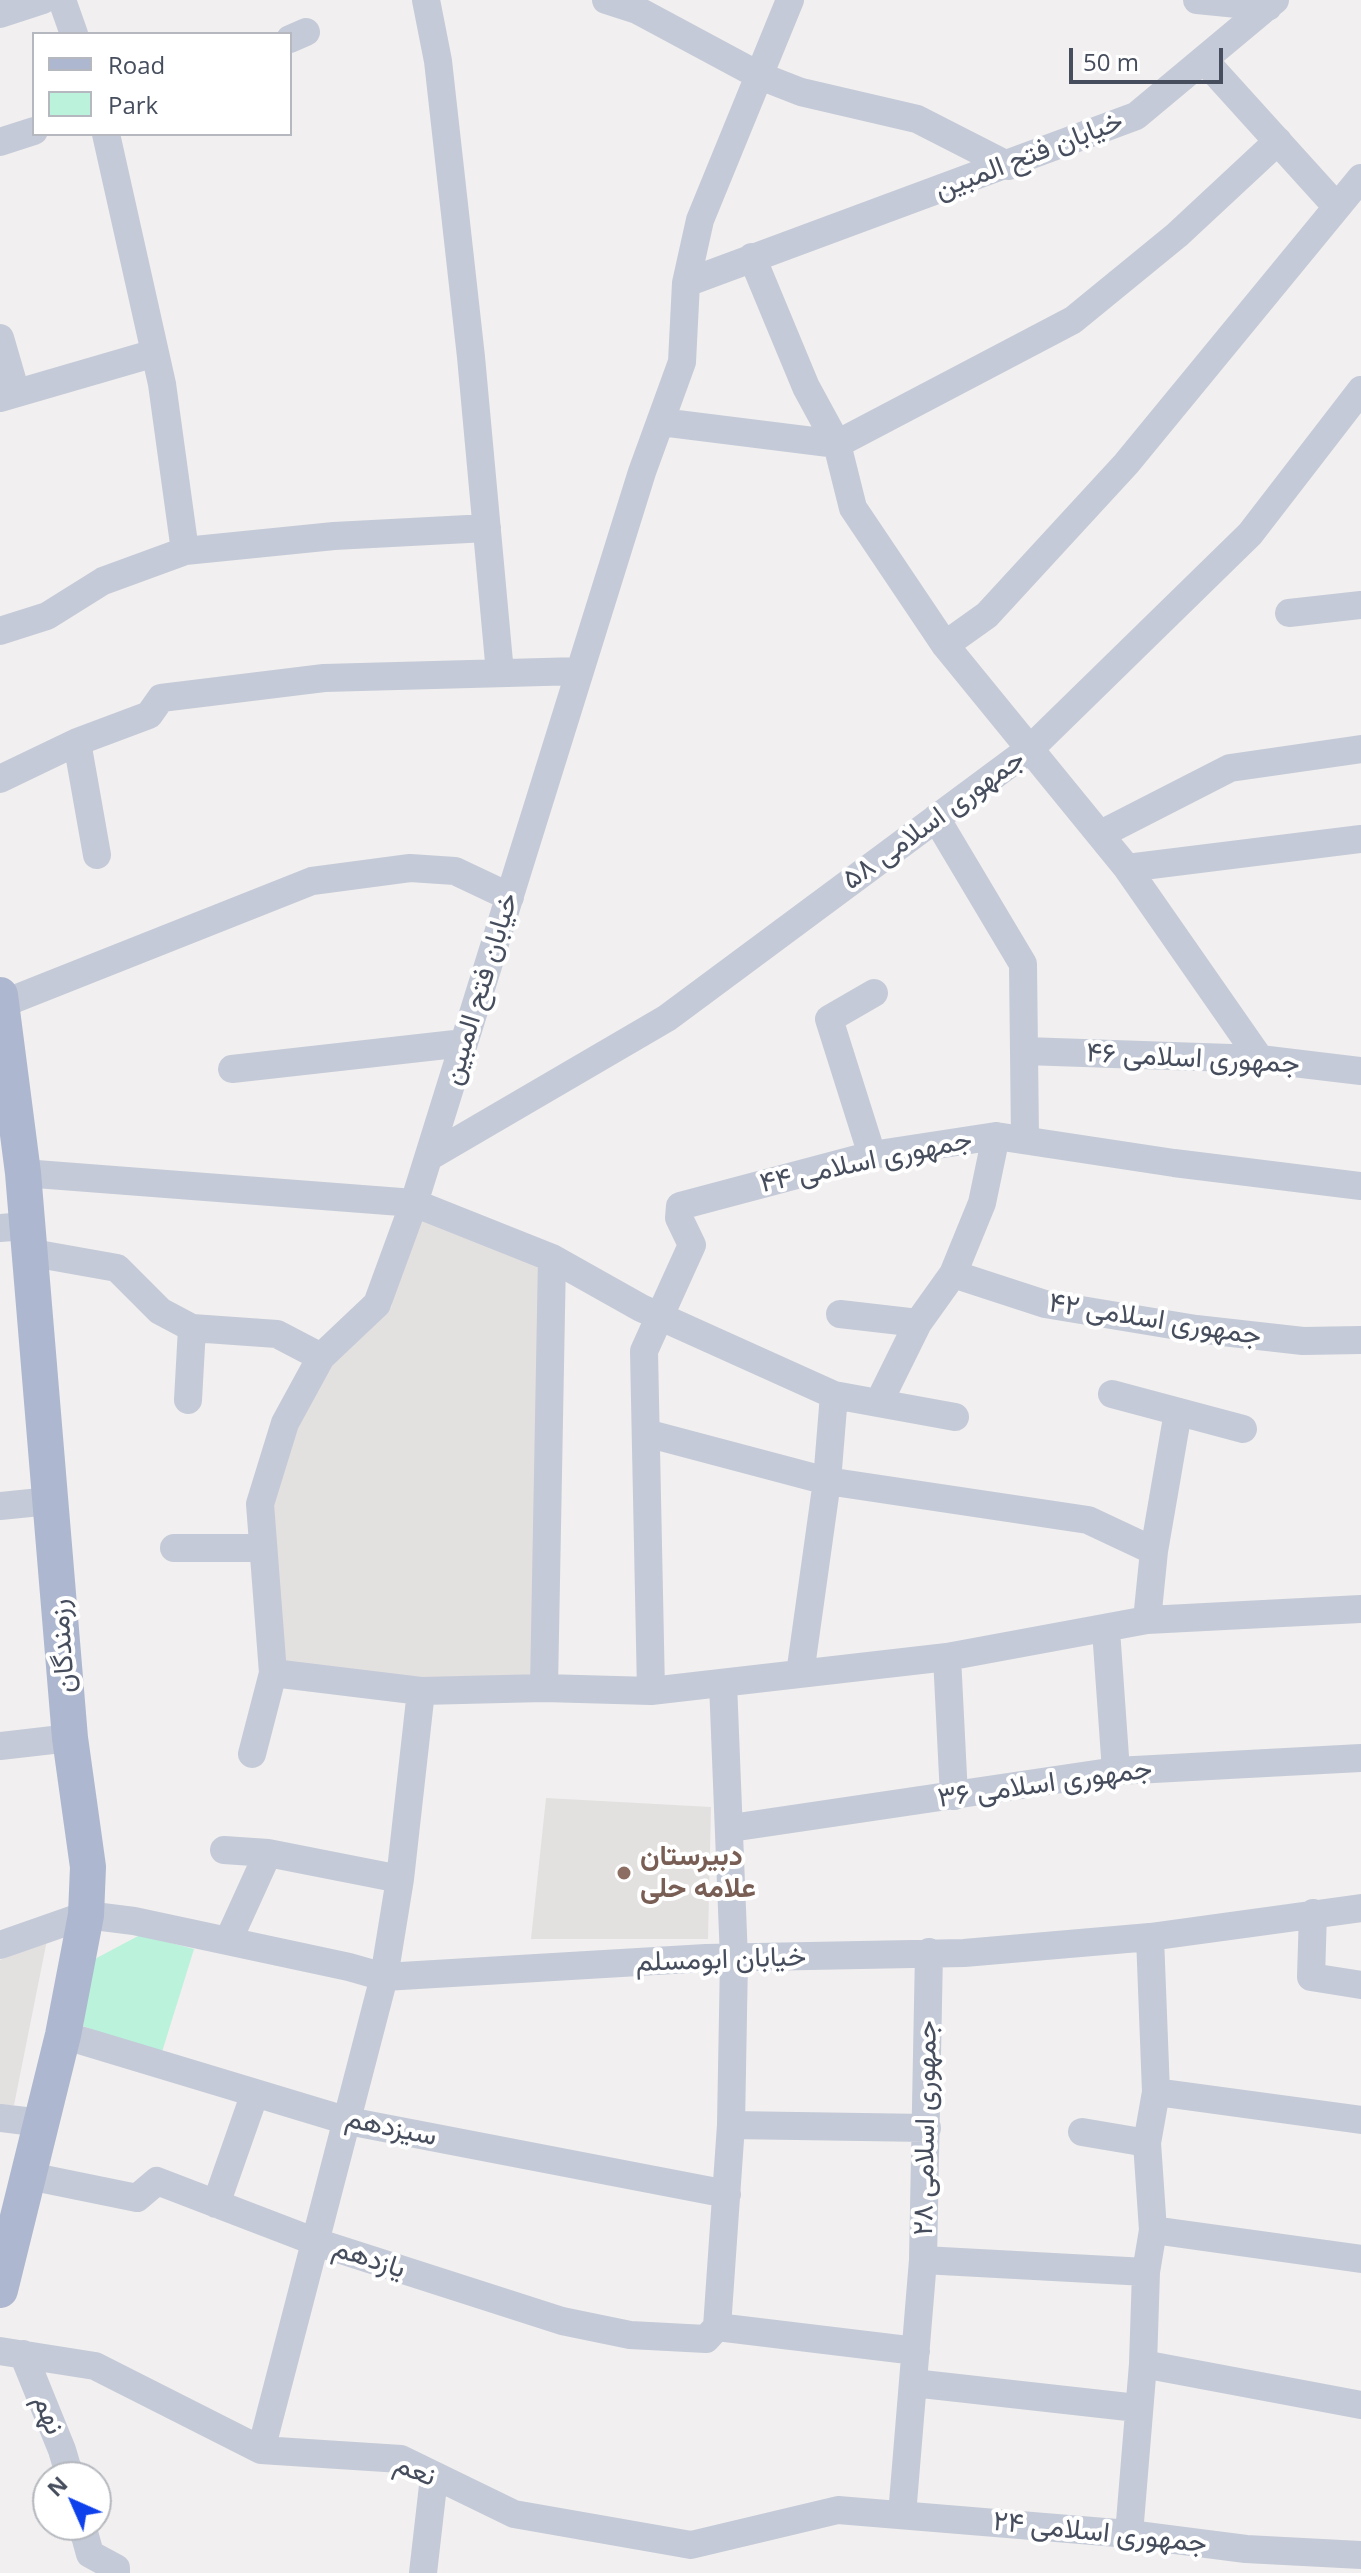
<!DOCTYPE html>
<html>
<head>
<meta charset="utf-8">
<style>
	body { margin:0 }
	#map { position:relative; width:1361px; height:2573px; overflow:hidden; background:#f1efef; font-family:"Open Sans",sans-serif }
	canvas { display:block }
	.legend { position:absolute; left:32px; top:32px; width:260px; height:104px; box-sizing:border-box; background:#fff; border:2px solid #b5b8be; margin:0; padding:10px 14px; list-style:none; font-size:24px; color:#464d5d }
	.legend li { display:flex; align-items:center; gap:16px; height:40px }
	.legend b { width:40px; border:2px solid #b5b8be }
	.north { position:absolute; left:32px; top:2461px; width:80px; height:80px; box-sizing:border-box; background:#fff; border:2px solid #b5b8be; border-radius:50%; rotate:315deg; font-size:22px; font-weight:700; line-height:32px; text-align:center; color:#464d5d }
	.north::after { content:''; display:block; margin:auto; width:28px; height:36px; background:#0e40ec; clip-path:polygon(50% 0,100% 100%,50% 72%,0 100%) }
	.scale { position:absolute; left:1069px; top:48px; width:154px; height:36px; box-sizing:border-box; border:4px solid #464d5d; border-top:0; padding-left:10px; font-size:24px; line-height:28px; white-space:nowrap; color:#464d5d; -webkit-text-stroke:6px #fff; paint-order:stroke }
</style>
</head>
<body>
<div id="map">
<canvas width="1361" height="2573"></canvas>
<ul class="legend">
<li><b style="height:10px;background:#adb7cf"></b>Road</li>
<li><b style="height:22px;background:#baf2db"></b>Park</li>
</ul>
<div class="north">N</div>
<div class="scale">50 m</div>
</div>
<script>
const c = document.querySelector('canvas').getContext('2d');
c.lineJoin = 'round';
function fillPath(path, color) { c.fillStyle = color; c.fill(path, 'evenodd'); }
const toPath = rows => new Path2D(rows.map(r => 'M' + r).join(''));
function stroke(path, color, width, dash) { c.strokeStyle = color; c.lineWidth = width; c.lineCap = dash ? 'butt' : 'round'; c.setLineDash(dash || []); c.stroke(path); }
function label(font, color, halo, rows, align = 'center') {
  c.font = font + ' "Open Sans",Vazirmatn,sans-serif'; c.lineWidth = 8; c.setLineDash([]); c.textBaseline = 'middle'; c.strokeStyle = halo; c.fillStyle = color; for (const [text, x, y, turn = 0] of rows) {
    c.save(); c.translate(x, y); c.rotate((+turn || 0) * Math.PI / 180); c.textAlign = isNaN(turn) ? turn : align; if (halo) c.strokeText(text, 0, 0); c.fillText(text, 0, 0); c.restore();
  }
}
const education = toPath([
	[414,1203,552,1258,531,1688,273,1673,260,1504,321,1357,391,1308],
	[546,1798,711,1807,708,1939,531,1939],
	[47,1940,14,2105,0,2105,0,1960]
]);
const green = toPath([
	[140,1935,194,1949,161,2055,83,2026,93,1960]
]);
const minor = toPath([
	[62,0,74,34],
	[426,0,438,61,471,357,500,673],
	[606,0,637,10,760,76,801,92,917,119,1009,166],
	[1197,0,1268,7],
	[0,14,43,0],
	[290,39,306,32],
	[1204,60,1337,207],
	[106,134,162,384,185,551],
	[0,142,34,131],
	[752,257,806,387,837,444,853,508,945,645,1127,868,1260,1059],
	[686,283,1136,116,1275,0],
	[0,338,16,393],
	[0,398,155,353],
	[661,422,837,444,1073,320,1177,235,1278,141],
	[1289,613,1361,605],
	[0,631,47,616,103,581,185,551,334,536,487,528],
	[945,645,987,615,1126,464,1361,178],
	[77,742,97,855],
	[0,779,77,742,149,715,161,698,324,678,580,671],
	[936,818,1023,964,1025,1139],
	[1101,834,1230,768,1361,749],
	[1127,868,1361,839],
	[2,1004,312,881,410,868,455,871,510,897],
	[1025,1051,1260,1059,1361,1071],
	[232,1069,464,1043],
	[872,1155,829,1019,874,993],
	[429,1157,667,1018,1031,748,1250,534,1361,390],
	[23,1173,414,1203,552,1258,641,1308,834,1395,955,1417],
	[0,1228,25,1226],
	[27,1252,117,1268,160,1311,192,1328,277,1334,321,1357],
	[953,1274,1045,1304,1196,1329,1303,1341,1361,1340],
	[840,1314,918,1323],
	[1112,1394,1243,1429],
	[188,1400,192,1328],
	[879,1402,918,1323,953,1274,982,1203,996,1136],
	[646,1433,827,1481,1088,1520,1154,1551],
	[0,1506,50,1501],
	[174,1548,263,1548],
	[1147,1620,1154,1551,1178,1412],
	[1106,1630,1116,1771],
	[947,1657,954,1796],
	[273,1673,421,1691,544,1688,651,1691,947,1657,1147,1620,1361,1609],
	[800,1674,827,1481,834,1395],
	[723,1683,734,1959,731,2125,717,2327,916,2351],
	[544,1688,552,1258],
	[651,1691,644,1351,692,1245,679,1218,680,1206,872,1155,996,1136,1174,1163,1361,1186],
	[0,1746,70,1738],
	[252,1754,273,1673,260,1504,285,1423,321,1357,377,1304,414,1203,642,472,682,362,686,283,700,220,790,0],
	[731,1828,1116,1771,1361,1758],
	[224,1850,268,1853,400,1879],
	[1313,1913,1311,1977,1361,1985],
	[1150,1937,1156,2092,1147,2143,1153,2230],
	[228,1941,268,1853],
	[0,1945,86,1915,134,1921,349,1967,384,1977,706,1958,964,1953,1150,1937,1361,1908],
	[929,1952,923,2260,1146,2272,1153,2230,1361,2259],
	[63,2035,348,2121,727,2194],
	[1156,2092,1361,2120],
	[0,2118,42,2123],
	[731,2125,927,2128],
	[1082,2132,1147,2143],
	[29,2176,137,2198,157,2181,316,2242,562,2321,630,2335,706,2339,717,2327],
	[216,2204,255,2093],
	[0,2351,95,2366,261,2450,401,2459,514,2514,691,2545,838,2510,1129,2534,1246,2549,1361,2555],
	[23,2354,62,2450,70,2477],
	[1143,2364,1361,2405],
	[913,2383,1137,2408],
	[261,2450,384,1977,400,1879,421,1691],
	[902,2515,923,2260],
	[82,2525,90,2554,116,2568,116,2573],
	[1129,2534,1143,2364,1146,2272],
	[423,2573,434,2477]
]);
const major = toPath([
	[0,995,23,1173,70,1738,88,1867,86,1915,63,2035,0,2290]
]);
const markers = [
	[624,1873,8,"#8d6e63"]
];
const streetNames = [
	["خیابان فتح المبین",1029,156,-21],
	["جمهوری اسلامی ۵۸",934,820,-36],
	["خیابان فتح المبین",481,989,-73],
	["جمهوری اسلامی ۴۶",1193,1059,3],
	["جمهوری اسلامی ۴۴",866,1162,-12],
	["جمهوری اسلامی ۴۲",1155,1320,9],
	["رزمندگان",63,1646,-94],
	["جمهوری اسلامی ۳۶",1045,1784,-8],
	["خیابان ابومسلم",721,1960,-2],
	["سیزدهم",391,2128,12],
	["جمهوری اسلامی ۲۸",926,2128,-89],
	["یازدهم",369,2259,18],
	["نهم",48,2415,68],
	["نعم",415,2471,22],
	["جمهوری اسلامی ۲۴",1100,2533,6]
];
const educationNames = [
	["دبیرستان",640,1857],
	["علامه حلی",640,1889]
];
fillPath(education, '#e3e0e0');
fillPath(green, '#baf2db');
stroke(minor, '#c4cad7', 28);
stroke(major, '#adb7cf', 36);
for (const [x, y, r, color] of markers) { const dot = new Path2D(); dot.arc(x, y, r, 0, 2 * Math.PI); c.fillStyle = color; c.fill(dot); stroke(dot, '#fff', 3); }
label('28px', '#464d5d', '#fff', streetNames);
label('bold 28px', '#785e54', '#fff', educationNames, 'left');
</script>
</body>
</html>
